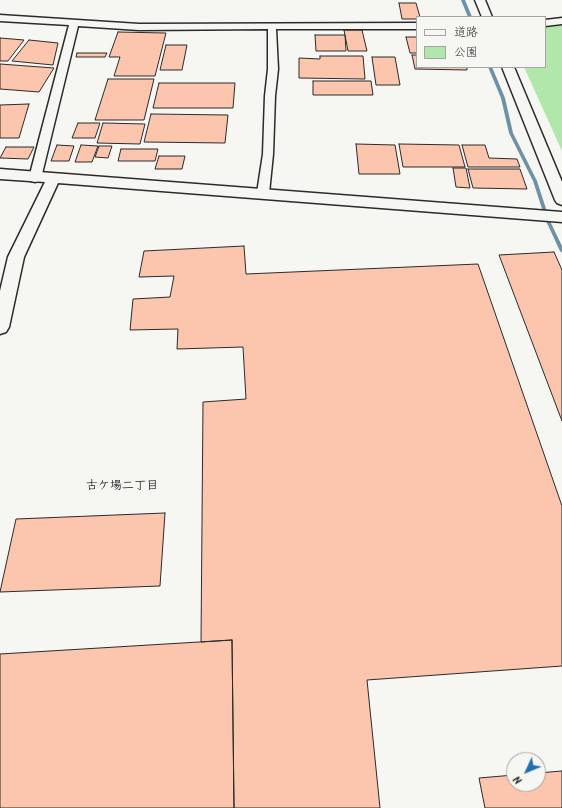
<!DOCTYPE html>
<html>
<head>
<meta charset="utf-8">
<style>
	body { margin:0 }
	#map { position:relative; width:562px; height:808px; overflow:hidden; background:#f6f6f2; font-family:Kalam,"Klee One",sans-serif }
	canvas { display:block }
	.legend { position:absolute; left:416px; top:16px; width:130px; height:52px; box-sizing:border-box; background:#f6f6f2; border:1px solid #a5a5a2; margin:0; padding:5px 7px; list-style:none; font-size:12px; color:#2b2b2b }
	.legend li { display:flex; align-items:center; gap:8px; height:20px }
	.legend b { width:20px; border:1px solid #a5a5a2 }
	.north { position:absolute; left:506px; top:752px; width:40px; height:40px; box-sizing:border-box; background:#f6f6f2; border:1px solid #a5a5a2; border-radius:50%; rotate:226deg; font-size:11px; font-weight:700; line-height:16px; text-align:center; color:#2b2b2b }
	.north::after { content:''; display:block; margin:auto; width:14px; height:18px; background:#1f6fb2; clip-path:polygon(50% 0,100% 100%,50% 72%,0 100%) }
</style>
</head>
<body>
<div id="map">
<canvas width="562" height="808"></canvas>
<ul class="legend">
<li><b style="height:5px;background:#f6f6f2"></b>道路</li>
<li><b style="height:11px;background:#b1e7aa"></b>公園</li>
</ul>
<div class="north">N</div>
</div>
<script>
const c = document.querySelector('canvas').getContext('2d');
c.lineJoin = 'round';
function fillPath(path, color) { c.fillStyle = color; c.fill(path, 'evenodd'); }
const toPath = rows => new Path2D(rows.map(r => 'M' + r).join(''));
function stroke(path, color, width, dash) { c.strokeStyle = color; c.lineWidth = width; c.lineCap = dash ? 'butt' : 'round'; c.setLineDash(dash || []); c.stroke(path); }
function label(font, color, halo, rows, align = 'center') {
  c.font = font + ' Kalam,"Klee One",sans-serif'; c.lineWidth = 3.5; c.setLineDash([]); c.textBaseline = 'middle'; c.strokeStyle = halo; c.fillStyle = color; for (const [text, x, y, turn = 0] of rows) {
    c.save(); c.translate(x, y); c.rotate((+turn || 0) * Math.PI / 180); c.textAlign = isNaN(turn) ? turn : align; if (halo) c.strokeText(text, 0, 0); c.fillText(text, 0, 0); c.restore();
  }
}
const green = toPath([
	[562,24,562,151,524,67,545,67,545,25]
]);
const stream = toPath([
	[461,0,465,0,472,17,468,17,461,0],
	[488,67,492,67,505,98,513,133,537,181,550,221,562,246,562,253,560,251,546,221,533,181,509,133,501,98,488,67]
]);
const building = toPath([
	[399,3,416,3,420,17,417,17,417,19,402,19,399,3],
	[344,30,362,30,367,51,348,51,344,30],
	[118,32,166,33,155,76,114,76,120,57,109,57,118,32],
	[315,35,345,35,346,51,316,51,315,35],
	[406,37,417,37,417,53,410,53,406,37],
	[0,38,24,40,8,61,0,61,0,38],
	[29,40,58,43,53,65,12,61,29,40],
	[166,45,187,45,182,70,160,70,166,45],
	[77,53,107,53,105,57,76,57,77,53],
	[412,55,417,55,417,67,467,67,467,70,415,69,412,55],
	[320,56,363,56,365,79,299,78,299,58,320,59,320,56],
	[372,57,395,57,400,85,376,85,372,57],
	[0,64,54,68,39,92,0,89,0,64],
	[108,79,154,79,144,120,95,120,108,79],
	[313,81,371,81,373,95,313,95,313,81],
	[159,83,235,83,233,108,153,108,159,83],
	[29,104,19,138,0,138,0,105,29,104],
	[151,114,228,115,225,143,144,142,151,114],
	[78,123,100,123,95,138,72,138,78,123],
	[103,123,145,124,140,144,97,143,103,123],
	[356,144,395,145,400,174,359,174,356,144],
	[399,144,459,145,465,167,403,167,399,144],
	[57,145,74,146,69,161,51,161,57,145],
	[81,145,98,146,92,162,75,162,81,145],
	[462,145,485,145,489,158,517,159,520,167,468,167,462,145],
	[99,146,112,146,108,158,95,157,99,146],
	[6,147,34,147,28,159,0,158,6,147],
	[121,149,158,149,155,161,118,161,121,149],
	[159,156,185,156,182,169,155,169,159,156],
	[453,168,466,168,470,188,456,187,453,168],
	[468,169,520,169,527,189,473,188,468,169],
	[244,246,246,274,478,264,562,506,562,666,367,680,380,808,234,808,232,640,201,642,203,402,246,399,243,347,177,349,178,329,130,330,133,299,170,297,174,276,139,277,144,251,244,246],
	[554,252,562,270,562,421,499,255,554,252],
	[165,513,160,586,0,592,16,519,165,513],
	[232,640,234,808,0,808,0,654,232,640],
	[562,771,562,808,485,808,479,778,514,775,514,784,538,784,538,773,562,771]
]);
const minor = toPath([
	[0,15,139,24,417,23,417,29,276,29,278,69,275,96,273,154,269,193,267,196,263,197,259,196,257,193,263,154,265,96,268,69,268,29,139,30,78,26,41,178,39,181,35,182,31,181,29,178,69,25,0,21,0,15],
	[562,18,562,24,545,26,545,20,562,18]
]);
const tertiary = toPath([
	[475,0,485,0,492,17,482,17,475,0],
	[502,67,514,67,562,182,562,205,557,203,555,200,502,67],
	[0,169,562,212,562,222,58,183,24,257,9,327,6,332,0,334,0,291,8,257,45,182,0,179,0,169]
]);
const neighbourhoodNames = [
	["古ケ場二丁目",122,487]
];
fillPath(green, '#b1e7aa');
fillPath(stream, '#6d91a7');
fillPath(building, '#fbc5ae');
stroke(building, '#2b2b2b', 1);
stroke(minor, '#2b2b2b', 3);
stroke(tertiary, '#2b2b2b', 3);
fillPath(minor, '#f6f6f2');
fillPath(tertiary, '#f6f6f2');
label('bold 12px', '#2b2b2b', '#f6f6f2', neighbourhoodNames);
</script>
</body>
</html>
